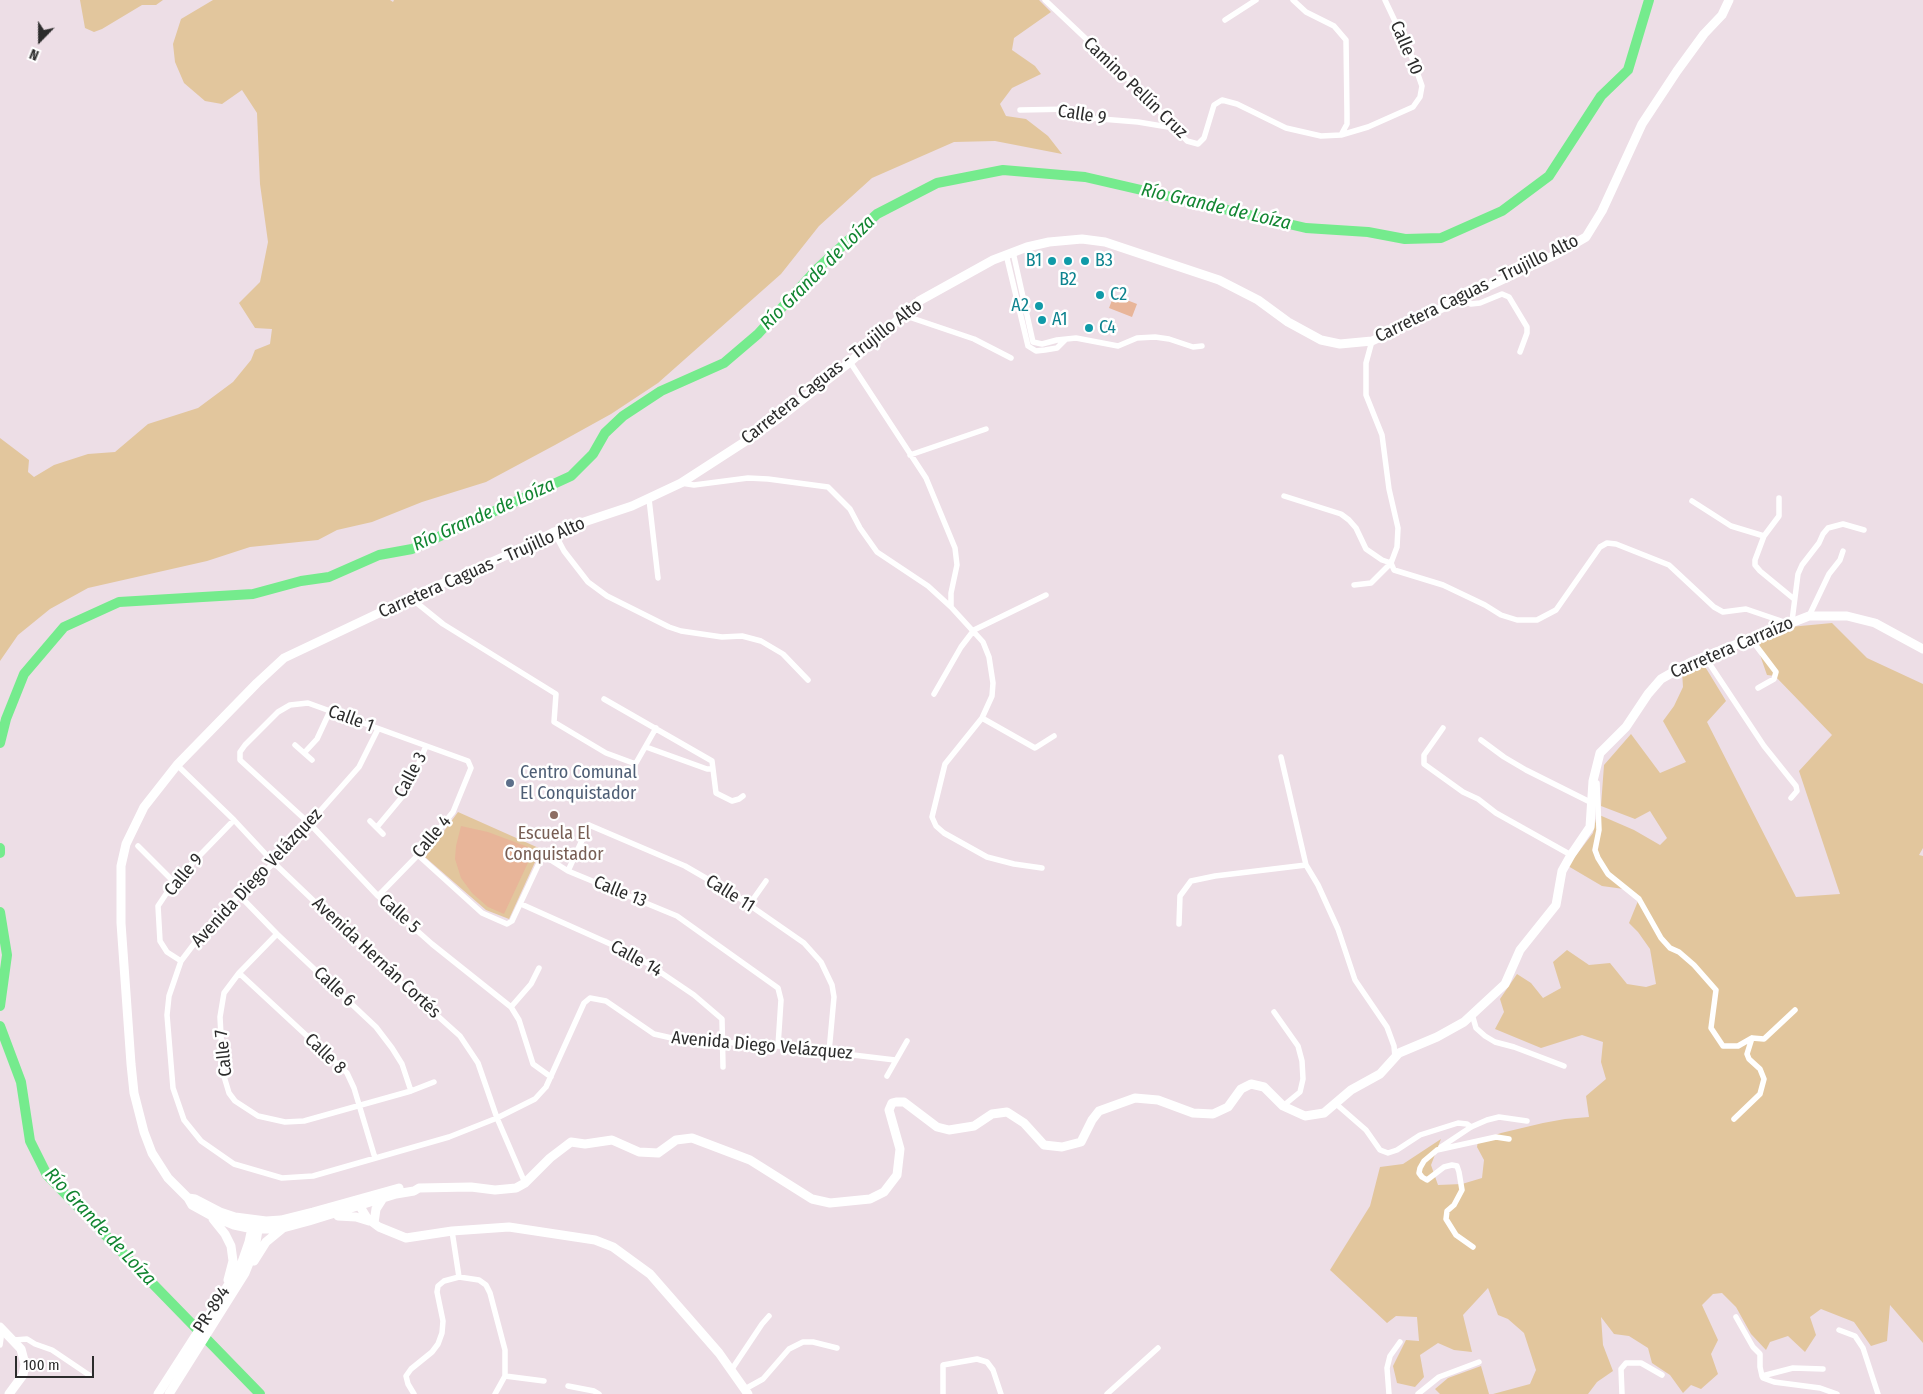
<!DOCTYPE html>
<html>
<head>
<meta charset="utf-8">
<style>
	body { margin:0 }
	#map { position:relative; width:1923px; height:1394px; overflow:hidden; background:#eddee6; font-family:"Fira Sans Condensed",sans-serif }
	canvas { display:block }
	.north { position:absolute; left:15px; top:15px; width:50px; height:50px; -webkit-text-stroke:4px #fff; paint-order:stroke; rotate:202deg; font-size:14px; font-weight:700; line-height:20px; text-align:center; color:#2c2c2c }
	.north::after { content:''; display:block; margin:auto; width:18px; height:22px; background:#2c2c2c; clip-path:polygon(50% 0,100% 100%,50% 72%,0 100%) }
	.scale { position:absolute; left:15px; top:1356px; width:79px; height:22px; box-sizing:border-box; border:2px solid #2c2c2c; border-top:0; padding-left:6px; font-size:15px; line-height:18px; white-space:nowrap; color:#2c2c2c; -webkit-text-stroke:4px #fff; paint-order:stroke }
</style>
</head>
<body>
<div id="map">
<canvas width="1923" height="1394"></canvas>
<div class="north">N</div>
<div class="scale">100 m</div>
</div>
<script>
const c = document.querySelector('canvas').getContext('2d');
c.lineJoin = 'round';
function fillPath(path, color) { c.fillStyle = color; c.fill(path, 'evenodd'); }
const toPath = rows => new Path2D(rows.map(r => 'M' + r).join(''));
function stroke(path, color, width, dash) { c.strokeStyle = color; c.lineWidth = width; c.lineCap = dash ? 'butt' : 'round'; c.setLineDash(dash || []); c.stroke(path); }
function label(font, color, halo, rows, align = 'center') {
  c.font = font + ' "Fira Sans Condensed",sans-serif'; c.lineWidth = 5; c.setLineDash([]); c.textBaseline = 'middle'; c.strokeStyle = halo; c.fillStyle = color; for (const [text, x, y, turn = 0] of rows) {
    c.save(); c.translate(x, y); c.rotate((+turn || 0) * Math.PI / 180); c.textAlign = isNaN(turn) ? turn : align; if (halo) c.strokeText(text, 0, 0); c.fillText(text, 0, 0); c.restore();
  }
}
const green = toPath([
	[80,0,163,0,156,5,142,5,102,29,94,32,85,28],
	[213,0,390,0,393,2,394,0,1039,0,1051,12,1014,38,1012,50,1035,66,1041,74,1012,88,1000,104,1006,116,1026,119,1048,136,1062,154,995,141,954,142,872,178,819,226,781,274,658,383,611,414,555,445,486,482,422,502,372,522,337,530,318,540,250,547,207,561,88,588,50,609,18,635,0,661,0,438,29,460,28,472,34,477,54,465,88,454,115,452,148,424,198,408,233,382,251,360,255,350,270,344,272,329,255,328,239,303,260,282,268,242,260,184,257,113,242,90,222,104,205,101,184,83,175,62,173,44,181,19],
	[1832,623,1867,658,1923,684,1923,848,1919,855,1923,856,1923,1343,1890,1305,1887,1341,1871,1346,1854,1322,1821,1309,1810,1317,1816,1335,1805,1352,1788,1336,1770,1342,1766,1350,1751,1334,1736,1307,1722,1293,1713,1294,1702,1305,1718,1340,1711,1354,1718,1374,1701,1389,1691,1385,1683,1393,1670,1375,1652,1363,1648,1348,1629,1336,1614,1334,1601,1317,1603,1345,1613,1371,1597,1382,1588,1394,1493,1394,1530,1384,1536,1370,1524,1333,1508,1319,1498,1315,1488,1288,1463,1315,1472,1352,1454,1350,1438,1343,1420,1355,1424,1377,1415,1387,1397,1383,1393,1366,1406,1340,1419,1341,1417,1317,1396,1316,1387,1323,1330,1270,1370,1206,1380,1167,1403,1164,1441,1139,1431,1165,1438,1185,1462,1184,1482,1178,1484,1160,1477,1147,1478,1141,1501,1133,1543,1123,1565,1119,1589,1117,1586,1096,1606,1079,1601,1062,1603,1042,1582,1035,1541,1048,1495,1029,1504,1012,1500,999,1517,974,1531,983,1543,998,1561,988,1553,962,1567,950,1589,965,1610,963,1627,984,1646,987,1656,984,1650,949,1638,932,1629,923,1638,901,1631,890,1602,886,1568,866,1593,833,1597,814,1634,830,1660,845,1667,838,1650,811,1635,819,1601,806,1604,765,1631,734,1660,773,1686,762,1663,721,1674,706,1683,687,1682,671,1701,660,1726,701,1707,722,1796,897,1840,894,1799,771,1832,735,1775,676,1767,675,1760,655,1759,642,1790,627],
	[458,812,541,849,509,919,486,910,425,857],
	[1481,1366,1489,1394,1440,1394,1435,1389,1448,1378]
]);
const pitch = toPath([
	[1114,295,1137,304,1132,317,1109,308],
	[461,826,488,832,528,847,532,854,504,914,488,907,472,893,461,878,455,859,456,846]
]);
const river = toPath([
	[0,743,6,719,24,674,64,627,119,602,253,594,301,581,329,577,379,555,412,549,571,476,593,454,605,433,623,416,661,391,724,363,758,334,816,270,877,214,937,183,1003,170,1085,177,1306,228,1368,232,1405,239,1441,238,1502,211,1549,176,1601,96,1628,70,1649,0],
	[0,848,0,853],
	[0,912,7,955,0,1006],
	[0,1026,21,1082,30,1141,47,1175,260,1394]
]);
const street = toPath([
	[1045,0,1138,88,1187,141,1198,144,1204,138,1214,105,1222,100,1237,104,1286,128,1321,136,1341,135,1347,124,1347,113,1346,40,1334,26,1306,12,1293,0],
	[1225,20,1256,0],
	[1020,110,1072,109,1075,113,1089,118,1138,122,1174,128],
	[1341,135,1368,127,1413,107,1420,97,1422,86,1411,55,1385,0],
	[1013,252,1033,342,1042,344,1057,340,1076,338,1118,346,1137,338,1155,337,1169,339,1193,347,1202,346],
	[1006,254,1028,346,1036,351,1045,350,1057,348,1065,340],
	[1461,299,1471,304,1480,303,1502,294,1509,297,1527,327,1527,333,1520,352],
	[903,315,974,339,1011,358],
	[850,362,926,478,955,548,957,565,951,593,951,607,983,642,989,657,993,683,992,696,982,718,945,764,932,817,936,826,944,833,987,857,1014,864,1042,868],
	[910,455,986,429],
	[681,483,694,485,748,478,768,479,828,487,850,509,860,528,877,552,928,586,951,607],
	[1284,496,1341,514,1349,520,1356,528,1366,549,1382,560,1391,563],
	[1779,498,1779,516,1764,536,1755,560,1755,565,1760,571,1794,599],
	[649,499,658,578],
	[1692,501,1731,526,1764,536],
	[554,532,564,551,588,582,607,596,669,627,681,631,722,637,742,636,761,641,783,654,808,680],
	[1391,563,1394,570,1443,585,1485,605,1501,615,1517,620,1537,620,1556,610,1600,547,1607,543,1616,544,1669,565,1714,607,1723,612,1746,609,1787,623],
	[1354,585,1371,583,1391,563,1397,547,1398,528,1389,489,1382,435,1366,395,1366,363,1372,341],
	[412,599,443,624,556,694,554,722,606,753,633,763,636,763,656,728],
	[1809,616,1829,574,1840,560,1843,551],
	[1792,621,1798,574,1802,565,1819,543,1823,534,1828,528,1843,524,1864,530],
	[1751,639,1776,672,1774,679,1758,688],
	[1705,657,1764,746,1796,786,1797,791,1791,798],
	[934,694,961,647,974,630,1046,595],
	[604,699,712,761,716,793,732,801,739,799,743,796],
	[982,718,1035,748,1054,736],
	[1443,728,1424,755,1424,764,1463,792,1478,799,1496,813,1571,855],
	[378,729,359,767,274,863,239,895,200,936,181,961,169,996,167,1015,173,1088,184,1120,201,1141,234,1164,282,1178,313,1176,449,1137,497,1118,535,1099,546,1087,584,1003,590,998,606,1001,654,1034,676,1039,778,1046,895,1060],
	[1481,740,1504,757,1526,770,1592,803],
	[295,745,312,760],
	[646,747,707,769,713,769],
	[305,752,317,739,330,711],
	[1281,757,1306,865,1318,885,1338,929,1355,980,1387,1027,1394,1046,1395,1057],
	[177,765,234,820,274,863,381,965,460,1036,478,1063,497,1118,525,1183],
	[1597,783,1599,830,1595,850,1598,858,1608,874,1639,899,1661,938,1670,948,1679,952,1694,965,1716,990,1711,1028,1723,1046,1738,1046,1752,1038,1764,1039,1795,1010],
	[370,821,383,834],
	[377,827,407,791,426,746],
	[138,846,174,882],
	[418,855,482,913,507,924,512,921,541,859,549,859,568,871,677,916,778,988,781,1000,778,1046],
	[568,871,589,825,685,866,735,895,804,943,821,962,832,985,834,997,829,1052],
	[239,895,277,934,376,1027,392,1048,402,1064,411,1091],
	[378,896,418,855,453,812,471,768,468,761,308,703,290,705,278,712,245,745,240,752,240,760,310,824,378,896,432,944,511,1007,519,1020,533,1064,551,1077],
	[521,904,635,955,694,995,722,1019,723,1067],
	[749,905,766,881],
	[1179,924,1180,896,1191,881,1215,876,1306,865],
	[277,934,239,973,224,993,220,1017,223,1073,229,1093,235,1101,258,1116,285,1122,304,1121,411,1091,434,1082],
	[181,961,167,952,160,941,158,906,174,882,234,820],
	[239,973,347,1073,354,1088,375,1158],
	[511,1007,531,984,539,968],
	[1274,1012,1298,1046,1302,1061,1303,1079,1300,1092,1283,1106],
	[1472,1014,1476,1028,1485,1036,1495,1042,1514,1047,1564,1066],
	[887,1076,907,1041],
	[1335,1103,1366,1130,1380,1150,1388,1153,1397,1150,1420,1135,1458,1123,1467,1124,1471,1127],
	[1734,1119,1760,1094,1764,1079,1760,1069,1749,1059,1747,1054,1752,1038],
	[1441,1147,1471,1127,1487,1120,1499,1117,1527,1121],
	[452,1231,459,1277],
	[1473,1247,1456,1235,1446,1219,1447,1211,1454,1205,1462,1190,1459,1172,1457,1166,1452,1165,1444,1167,1427,1180,1422,1177,1419,1173,1420,1168,1424,1161,1437,1150,1496,1137,1509,1139],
	[1736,1317,1753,1347,1760,1354,1760,1367,1762,1376],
	[1839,1330,1855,1336,1863,1348,1878,1394],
	[14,1340,27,1339,35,1344,52,1350,89,1375],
	[0,1345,2,1331],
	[732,1369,762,1324,769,1316],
	[1823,1369,1793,1368,1762,1376,1763,1378,1774,1382,1820,1388,1837,1394],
	[505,1376,544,1381],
	[568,1386,594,1391,599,1394],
	[745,1389,763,1379,789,1349,803,1342,813,1342,837,1348],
	[414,1394,408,1384,406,1376,411,1369,432,1352,438,1344,442,1333,443,1321,437,1292,438,1286,444,1281,459,1277,479,1280,486,1285,490,1293,505,1350,505,1376,495,1394],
	[943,1394,943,1365,977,1359,987,1362,993,1370,1001,1394],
	[1107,1394,1158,1348],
	[1389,1394,1387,1368,1390,1356,1400,1342],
	[1418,1394,1439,1377,1479,1362],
	[1622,1394,1621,1369,1626,1363,1641,1363,1662,1375]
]);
const secondary = toPath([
	[1729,0,1722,15,1704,34,1677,71,1642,124,1602,211,1586,237,1555,255,1372,341,1340,344,1321,340,1288,322,1258,300,1219,280,1105,242,1082,239,1049,242,1027,247,993,260,919,301,850,362,783,415,749,439,681,483,632,506,554,532,521,549,432,588,284,658,257,683,177,765,144,807,126,844,121,866,121,923,131,1064,134,1093,144,1132,152,1153,168,1178,188,1198,192,1205,212,1216,234,1225,253,1229,266,1229,283,1228,309,1221,396,1194,414,1191,419,1188,471,1187,495,1190,516,1188,525,1183,550,1158,571,1142,585,1144,612,1140,639,1152,658,1153,676,1140,692,1138,750,1160,812,1199,830,1203,870,1199,884,1192,897,1175,900,1149,889,1110,892,1103,896,1102,904,1102,937,1127,949,1130,974,1126,992,1114,1007,1112,1024,1123,1044,1145,1062,1147,1081,1142,1092,1120,1099,1111,1135,1098,1158,1100,1193,1113,1213,1114,1228,1107,1241,1089,1251,1084,1264,1087,1283,1106,1305,1116,1324,1113,1351,1090,1380,1074,1399,1053,1437,1037,1464,1022,1505,984,1520,950,1556,905,1562,871,1571,855,1590,827,1593,781,1600,753,1626,727,1648,694,1661,679,1691,662,1809,616,1847,616,1875,623,1923,649],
	[188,1198,195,1199,220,1212,235,1217,266,1221,281,1220,313,1212,399,1188],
	[356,1200,367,1218,379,1227,406,1238,452,1231,509,1227,595,1240,613,1247,650,1274,719,1353,748,1394],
	[338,1216,356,1217,369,1221],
	[213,1219,225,1234,231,1246,233,1261,228,1280],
	[374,1223,376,1209,383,1198],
	[254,1261,266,1242,283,1228],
	[0,1327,21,1349,25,1364,23,1375,9,1394],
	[158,1394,241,1265,249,1242,253,1223],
	[169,1394,245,1273,255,1248,259,1224]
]);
const markers = [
	[1052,261,5,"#0f9aa8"],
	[1068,261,5,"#0f9aa8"],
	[1085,261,5,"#0f9aa8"],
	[1100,295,5,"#0f9aa8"],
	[1039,306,5,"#0f9aa8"],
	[1042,320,5,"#0f9aa8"],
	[1089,328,5,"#0f9aa8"],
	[510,783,5,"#5c6f8a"],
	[554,815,5,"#8d6e63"]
];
const streetNames = [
	["Calle 10",1406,48,67],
	["Camino Pellín Cruz",1135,88,44],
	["Calle 9",1082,115,9],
	["Carretera Caguas - Trujillo Alto",1477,289,-26],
	["Carretera Caguas - Trujillo Alto",832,372,-38],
	["Carretera Caguas - Trujillo Alto",482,568,-24],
	["Carretera Carraízo",1732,648,-23],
	["Calle 1",351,719,20],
	["Calle 3",411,775,-62],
	["Calle 4",432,837,-50],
	["Calle 9",184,875,-50],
	["Avenida Diego Velázquez",257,878,-47],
	["Calle 13",620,892,22],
	["Calle 11",730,894,32],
	["Calle 5",399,914,42],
	["Avenida Hernán Cortés",376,958,43],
	["Calle 14",636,959,29],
	["Calle 6",334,987,43],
	["Avenida Diego Velázquez",762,1046,5],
	["Calle 7",224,1053,-96],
	["Calle 8",325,1054,44],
	["PR-894",212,1310,-57]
];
const cultureNames = [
	["B1",1042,261,"right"],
	["B3",1095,261],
	["B2",1068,280,"center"],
	["C2",1110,295],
	["A2",1029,306,"right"],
	["A1",1052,320],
	["C4",1099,328]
];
const serviceNames = [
	["Centro Comunal",520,773],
	["El Conquistador",520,794]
];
const educationNames = [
	["Escuela El",554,834],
	["Conquistador",554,855]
];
const waterNames = [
	["Río Grande de Loíza",1216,207,13],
	["Río Grande de Loíza",818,273,-45],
	["Río Grande de Loíza",484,515,-24],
	["Río Grande de Loíza",100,1227,47]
];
fillPath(green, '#e2c69d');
fillPath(pitch, '#e8b599');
stroke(river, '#75eb8d', 10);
stroke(street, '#fff', 5.5);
stroke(secondary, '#fff', 9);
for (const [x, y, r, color] of markers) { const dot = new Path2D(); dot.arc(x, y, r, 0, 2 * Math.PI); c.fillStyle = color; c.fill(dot); stroke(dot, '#fff', 2); }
label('18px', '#2c2c2c', '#fff', streetNames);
label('18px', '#0d838f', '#fff', cultureNames, 'left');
label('18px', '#4e5e75', '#fff', serviceNames, 'left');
label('18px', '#785e54', '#fff', educationNames);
label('italic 19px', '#118531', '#fff', waterNames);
</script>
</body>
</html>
